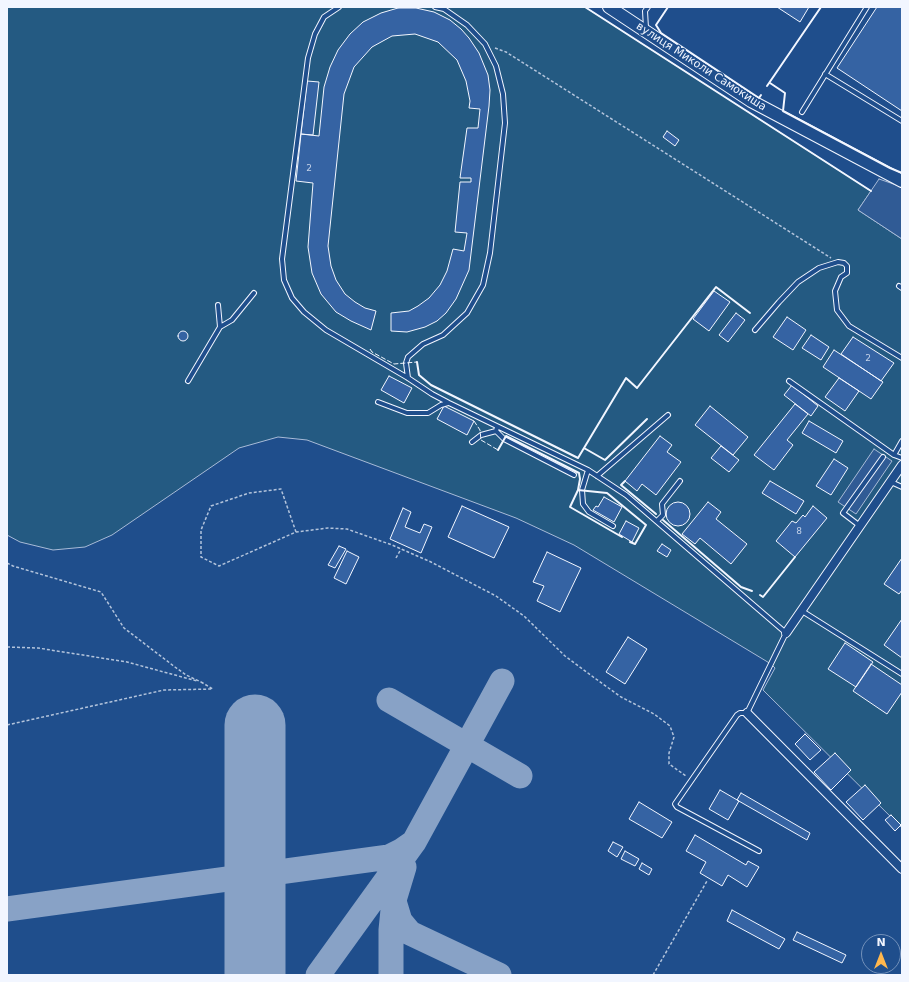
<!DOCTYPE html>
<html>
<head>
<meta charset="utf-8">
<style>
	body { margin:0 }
	#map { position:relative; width:909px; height:982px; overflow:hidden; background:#1f4e8c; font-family:"DejaVu Sans",sans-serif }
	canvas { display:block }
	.frame { position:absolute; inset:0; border:8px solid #f2f6ff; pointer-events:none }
	.north { position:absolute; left:861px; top:934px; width:40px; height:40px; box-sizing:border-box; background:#1f4e8c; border:1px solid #7391ba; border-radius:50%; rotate:0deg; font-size:11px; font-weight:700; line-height:16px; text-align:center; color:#f2f6ff }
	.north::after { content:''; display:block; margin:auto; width:14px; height:18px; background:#ffb74d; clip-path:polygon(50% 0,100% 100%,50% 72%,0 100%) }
</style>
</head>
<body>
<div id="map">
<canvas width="909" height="982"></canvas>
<div class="frame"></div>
<div class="north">N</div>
</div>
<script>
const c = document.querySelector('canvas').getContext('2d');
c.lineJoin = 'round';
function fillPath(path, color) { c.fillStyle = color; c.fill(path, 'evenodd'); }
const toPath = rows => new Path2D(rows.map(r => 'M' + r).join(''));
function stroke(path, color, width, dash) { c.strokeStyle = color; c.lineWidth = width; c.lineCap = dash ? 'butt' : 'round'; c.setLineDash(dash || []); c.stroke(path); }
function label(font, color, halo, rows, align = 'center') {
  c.font = font + ' "DejaVu Sans",sans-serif'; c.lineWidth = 3; c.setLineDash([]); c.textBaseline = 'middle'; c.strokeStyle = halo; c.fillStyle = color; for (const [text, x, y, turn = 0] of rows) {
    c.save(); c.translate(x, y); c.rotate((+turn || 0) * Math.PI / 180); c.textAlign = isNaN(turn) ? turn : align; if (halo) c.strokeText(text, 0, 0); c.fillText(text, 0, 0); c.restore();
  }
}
const green = toPath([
	[7,7,585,7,871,191,858,210,902,239,902,828,763,690,775,668,771,664,574,545,516,518,307,440,278,437,239,448,112,535,85,547,53,550,20,542,7,535,7,7]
]);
const parking = toPath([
	[879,179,902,187,902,239,858,210,879,179],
	[874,449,892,461,856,514,838,502,874,449]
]);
const taxiway = toPath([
	[389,700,520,776],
	[394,901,400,921,410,933,499,975],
	[7,909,389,857,401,851,414,842],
	[318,975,414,842,502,681],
	[391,975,391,930,394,900,404,867]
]);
const runway = toPath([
	[255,725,255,975]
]);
const building = toPath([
	[777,7,809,7,800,22,777,7],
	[877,7,902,7,902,111,837,68,877,7],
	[398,8,416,8,434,12,450,20,461,29,469,38,479,53,488,75,490,90,489,106,469,270,456,299,446,313,437,321,425,327,407,332,391,331,391,313,409,311,418,306,429,298,440,285,447,271,453,249,464,251,467,233,455,232,460,182,471,182,471,178,460,178,467,128,478,128,480,109,469,108,470,101,466,81,457,60,438,42,415,34,392,36,372,47,354,67,344,94,328,246,331,266,336,280,345,294,355,302,365,308,376,311,371,330,351,321,336,312,321,294,312,273,308,247,313,183,296,181,301,134,319,136,324,87,330,67,338,50,350,34,363,22,381,13,398,8],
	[307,81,319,82,313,135,301,134,307,81],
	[667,131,679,140,675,146,663,137,667,131],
	[714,291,730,302,709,331,693,319,714,291],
	[736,313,745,320,728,342,719,335,736,313],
	[787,317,806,330,793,350,773,337,787,317],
	'178 336a5 5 0 1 1 10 0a5 5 0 1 1-10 0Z',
	[811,335,829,347,821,360,802,348,811,335],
	[853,337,894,363,881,381,841,354,853,337],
	[834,350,883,382,871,399,823,367,834,350],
	[389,376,412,388,404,403,381,390,389,376],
	[839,378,859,391,845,411,825,397,839,378],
	[792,385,818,406,811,416,784,395,792,385],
	[795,404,808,414,787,440,793,445,774,470,754,455,795,404],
	[444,406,474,421,467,435,437,419,444,406],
	[710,406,748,437,733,455,695,425,710,406],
	[809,421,843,441,836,453,802,433,809,421],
	[660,436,672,445,667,452,681,462,656,495,642,484,637,491,625,481,660,436],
	[721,446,739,460,729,472,711,458,721,446],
	[834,459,848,468,831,495,816,486,834,459],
	[770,481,804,501,796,514,762,493,770,481],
	[604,497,622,507,614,522,593,510,596,506,598,507,604,497],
	'666 514a12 12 0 1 1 24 0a12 12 0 1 1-24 0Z',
	[708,502,721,512,716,519,747,544,731,564,700,538,695,544,682,534,708,502],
	[462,506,509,527,494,558,448,537,462,506],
	[813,506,827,518,795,557,776,541,792,521,796,523,803,515,805,517,813,506],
	[403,508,411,512,405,527,420,533,424,524,432,527,421,553,390,539,403,508],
	[626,521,639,528,632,542,619,534,626,521],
	[662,544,671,550,667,557,657,551,662,544],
	[339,546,346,549,335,568,328,565,339,546],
	[347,551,359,557,346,584,334,578,347,551],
	[547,552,581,568,560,612,537,601,544,586,533,582,547,552],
	[902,558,902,590,899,594,884,584,902,558],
	[902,619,902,658,884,645,902,619],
	[628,637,647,649,625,684,606,672,628,637],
	[845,643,873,662,856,687,828,669,845,643],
	[871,664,902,685,902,692,887,714,853,691,871,664],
	[805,734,821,750,810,760,795,744,805,734],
	[835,753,851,770,831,790,814,772,835,753],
	[865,785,881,803,863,820,846,802,865,785],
	[720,790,739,801,728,820,709,809,720,790],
	[741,793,810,833,807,840,737,800,741,793],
	[639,802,672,822,662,838,629,819,639,802],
	[891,815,901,825,895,831,885,820,891,815],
	[695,835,746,865,748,861,759,867,747,887,728,875,722,886,700,873,706,862,686,851,695,835],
	[613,842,623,847,617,857,608,851,613,842],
	[625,851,639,859,635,866,621,859,625,851],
	[642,863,652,869,649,875,639,869,642,863],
	[732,910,785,939,779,949,727,921,732,910],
	[797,932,846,955,842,963,793,940,797,932]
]);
const path = toPath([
	[495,48,506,52,831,258],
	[296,532,281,489,249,493,211,506,201,530,201,557,219,566,296,532,328,528,347,529,392,545,431,562,496,596,524,616,565,656,596,679,621,697,654,714,670,726,674,737,669,753,669,764,686,776],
	[396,558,401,549],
	[7,563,13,566,101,592,124,628,175,667,186,675,201,682],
	[7,647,38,648,127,662,197,681],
	[201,682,213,689],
	[7,725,164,690,213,689],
	[653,975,707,881]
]);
const lane = toPath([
	[339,7,324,17,315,34,308,58,282,259,284,280,292,298,304,312,326,330,408,378,432,394,449,403,588,470,626,495,786,633,747,713,740,713,737,715,675,804,677,807,759,851],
	[646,28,645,11,648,7],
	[825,74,902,121],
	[802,112,867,7],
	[899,286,902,288],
	[220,327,232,320,254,293],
	[755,330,779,302,798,282,819,268,838,262,844,263,847,266,847,273,841,277,835,291,837,310,849,326,902,358],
	[408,378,406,363,408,357,423,344,443,335,467,313,483,285,490,253,505,123,503,94,496,66,485,44,467,25,444,9,435,7],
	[188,381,220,327,218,305],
	[789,381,894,455,902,458],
	[378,402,407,413,428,413,441,405,448,403],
	[497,427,496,431,504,439,574,475],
	[472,442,481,435,496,431],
	[894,455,902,441],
	[588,470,582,490,583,504,589,512,613,526],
	[597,476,668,415],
	[891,482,902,487],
	[657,521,663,515,662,504,680,481],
	[860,526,843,513,883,457],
	[802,611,902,674]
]);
const street = toPath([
	[786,633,902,465],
	[747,713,902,869]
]);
const secondary = toPath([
	[609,7,751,101,902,181]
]);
const fence = toPath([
	[370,349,372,352,394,364,417,362],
	[474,421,480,430,481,440,498,450]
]);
const wall = toPath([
	[585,7,871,191],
	[668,7,656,25,661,33,759,98,761,95],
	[770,83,785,93,783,111,890,168,902,173],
	[767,86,821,7],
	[417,362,419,375,431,385,578,458,584,448,605,460,647,419],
	[584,448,626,378,637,388,716,287,750,313],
	[498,450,506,436,579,473,580,479,578,490,570,507,622,537],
	[625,481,621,485,656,514],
	[578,490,607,493,646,525,635,544,630,542],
	[663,520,741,587,752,591],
	[760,595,763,597,795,557]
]);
const numberNames = [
	["2",309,169],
	["2",868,359],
	["8",799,532]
];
const streetNames = [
	["вулиця Миколи Самокиша",701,67,33]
];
fillPath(green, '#245a82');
stroke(green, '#a8bbd7', 1);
fillPath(parking, '#305b95');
stroke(parking, '#a8bbd7', 1);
stroke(taxiway, '#88a2c6', 25);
stroke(runway, '#88a2c6', 61);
fillPath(building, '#3563a3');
stroke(building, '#f2f6ff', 1);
stroke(lane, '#f2f6ff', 6);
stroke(street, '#f2f6ff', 10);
stroke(secondary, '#f2f6ff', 14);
stroke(path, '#b3c4dc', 1.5, [3, 2]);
stroke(lane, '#1f4e8c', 4);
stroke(street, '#1f4e8c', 8);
stroke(secondary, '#1f4e8c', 12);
stroke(fence, '#f2f6ff', 1, [5, 2]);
stroke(wall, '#f2f6ff', 2);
label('9px', '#c3d1e8', null, numberNames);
label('11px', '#f2f6ff', '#1f4e8c', streetNames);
</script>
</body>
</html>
